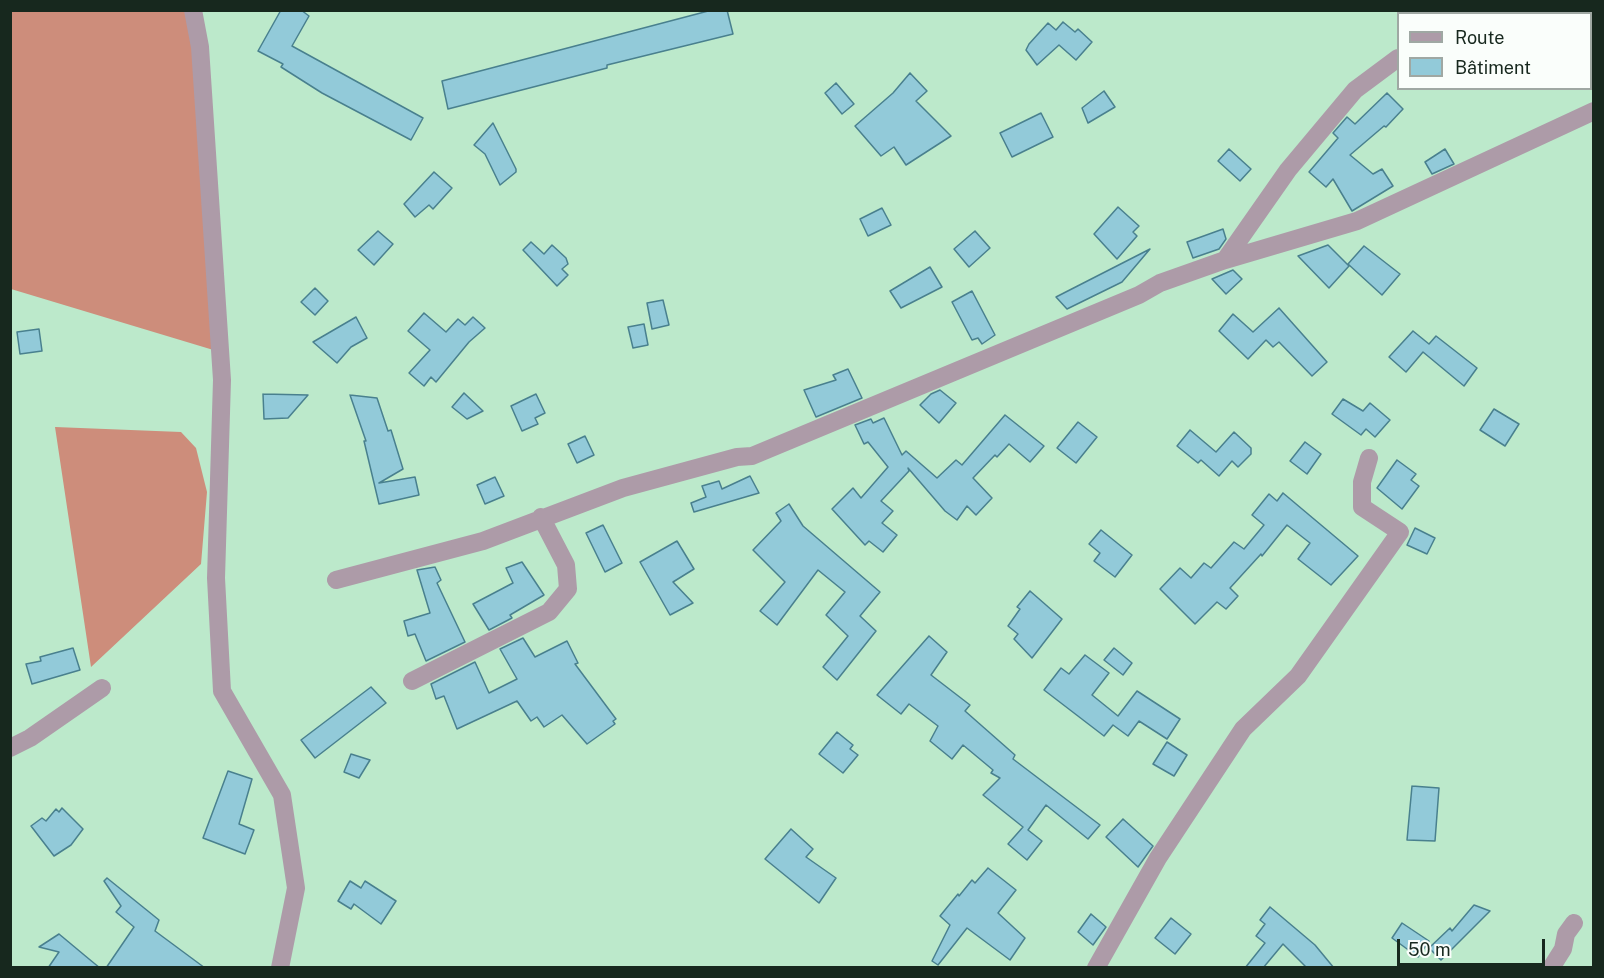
<!DOCTYPE html>
<html>
<head>
<meta charset="utf-8">
<style>
	body { margin:0 }
	#map { position:relative; width:1604px; height:978px; overflow:hidden; background:#bce9cb; font-family:"Public Sans",sans-serif }
	canvas { display:block }
	.frame { position:absolute; inset:0; border:12px solid #17281e; pointer-events:none }
	.legend { position:absolute; left:1397px; top:12px; width:195px; height:78px; box-sizing:border-box; background:#fafefb; border:2px solid #9fa8a3; margin:0; padding:8px 10px; list-style:none; font-size:18px; color:#17281e }
	.legend li { display:flex; align-items:center; gap:12px; height:30px }
	.legend b { width:30px; border:2px solid #9fa8a3 }
	.scale { position:absolute; left:1397px; top:939px; width:148px; height:27px; box-sizing:border-box; border:3px solid #17281e; border-top:0; padding-left:8px; font-size:18px; line-height:21px; white-space:nowrap; color:#17281e; -webkit-text-stroke:4px #fafefb; paint-order:stroke }
</style>
</head>
<body>
<div id="map">
<canvas width="1604" height="978"></canvas>
<div class="frame"></div>
<ul class="legend">
<li><b style="height:8px;background:#ad9ba8"></b>Route</li>
<li><b style="height:16px;background:#92cad9"></b>Bâtiment</li>
</ul>
<div class="scale">50 m</div>
</div>
<script>
const c = document.querySelector('canvas').getContext('2d');
c.lineJoin = 'round';
function fillPath(path, color) { c.fillStyle = color; c.fill(path, 'evenodd'); }
const toPath = rows => new Path2D(rows.map(r => 'M' + r).join(''));
function stroke(path, color, width, dash) { c.strokeStyle = color; c.lineWidth = width; c.lineCap = dash ? 'butt' : 'round'; c.setLineDash(dash || []); c.stroke(path); }
const forest = toPath([
	[10,11,193,11,220,352,11,289],
	[55,427,181,432,196,448,207,492,201,564,91,667]
]);
const building = toPath([
	[281,10,301,10,309,16,292,46,423,118,411,140,322,93,281,67,283,64,258,51,281,10],
	[712,10,727,10,733,34,607,65,607,68,448,109,442,81,712,10],
	[1063,22,1075,32,1078,29,1092,42,1076,60,1059,45,1037,65,1026,50,1029,44,1048,23,1056,30,1063,22],
	[910,73,927,91,916,101,951,136,906,165,894,147,881,156,855,126,893,93,910,73],
	[836,83,854,104,842,114,825,93,836,83],
	[1104,91,1115,107,1088,123,1082,108,1104,91],
	[1387,93,1403,109,1386,127,1384,126,1350,155,1373,174,1382,169,1393,186,1352,211,1333,179,1326,187,1309,172,1338,138,1333,133,1347,117,1355,124,1387,93],
	[1041,113,1053,137,1012,157,1000,133,1041,113],
	[493,123,516,169,516,172,500,185,485,154,474,145,493,123],
	[1229,149,1251,169,1240,181,1218,161,1229,149],
	[1445,149,1454,164,1432,174,1425,162,1445,149],
	[434,172,452,188,433,209,429,205,415,217,404,204,434,172],
	[1118,207,1139,226,1133,232,1137,236,1117,259,1094,234,1118,207],
	[882,208,891,225,868,236,860,219,882,208],
	[1223,229,1226,239,1219,249,1193,258,1187,242,1223,229],
	[378,231,393,244,374,265,358,250,378,231],
	[975,231,990,248,969,267,954,249,975,231],
	[531,242,544,254,552,245,566,258,568,264,562,269,568,275,557,286,523,250,531,242],
	[1328,245,1349,266,1329,288,1298,256,1328,245],
	[1364,246,1400,274,1382,295,1348,264,1364,246],
	[1150,249,1122,282,1067,309,1056,297,1150,249],
	[930,267,942,287,901,308,890,291,930,267],
	[1233,270,1242,279,1226,294,1212,279,1233,270],
	[315,288,328,301,315,315,301,302,315,288],
	[972,291,995,335,982,344,978,338,972,340,952,302,972,291],
	[663,300,669,325,652,329,647,303,663,300],
	[1279,308,1327,362,1312,376,1279,342,1273,347,1266,340,1248,359,1219,331,1233,314,1253,332,1279,308],
	[424,313,446,332,458,319,465,325,473,317,485,328,469,342,436,382,431,377,424,386,409,373,430,350,408,331,424,313],
	[356,317,367,338,351,347,337,363,313,342,356,317],
	[644,324,648,345,633,348,628,327,644,324],
	[39,329,42,351,20,354,17,332,39,329],
	[1413,331,1429,344,1436,336,1477,368,1464,386,1423,352,1406,372,1389,357,1413,331],
	[848,369,862,398,816,417,804,390,836,380,833,375,848,369],
	[940,390,956,403,939,423,920,405,931,394,940,390],
	[464,393,483,411,467,419,452,407,464,393],
	[263,394,308,395,288,418,264,419,263,394],
	[536,394,545,413,535,418,538,424,522,431,511,406,536,394],
	[350,395,377,398,388,431,391,430,403,469,379,483,415,477,419,495,379,504,364,441,366,441,350,395],
	[1343,399,1363,411,1370,403,1390,420,1375,437,1366,429,1361,435,1332,414,1343,399],
	[1494,409,1519,424,1505,446,1480,430,1494,409],
	[1005,415,1044,446,1030,462,1009,444,997,457,995,455,973,478,992,498,976,515,967,506,957,520,945,511,908,468,909,471,881,501,893,511,882,523,897,535,883,552,869,541,865,545,832,509,853,488,861,498,888,467,868,442,864,444,855,425,871,419,873,423,884,418,902,455,906,451,937,478,956,460,962,465,1005,415],
	[1078,422,1097,437,1076,463,1057,448,1078,422],
	[1190,430,1216,452,1234,432,1251,448,1251,454,1238,467,1232,461,1219,476,1201,460,1198,463,1177,446,1190,430],
	[585,436,594,455,577,463,568,444,585,436],
	[1305,442,1321,454,1307,474,1290,461,1305,442],
	[1397,460,1416,474,1411,480,1419,486,1402,509,1377,488,1397,460],
	[750,476,759,493,694,512,691,503,706,497,702,486,719,481,722,489,750,476],
	[495,477,504,496,485,504,477,485,495,477],
	[1283,493,1358,556,1331,585,1298,559,1310,543,1287,525,1262,556,1261,554,1230,588,1238,596,1226,609,1217,602,1195,624,1160,589,1180,568,1191,578,1204,563,1211,568,1234,542,1244,549,1264,525,1252,515,1269,494,1277,501,1283,493],
	[789,504,803,526,880,592,860,616,876,631,837,680,823,667,848,636,826,615,845,592,818,570,777,625,760,611,785,582,753,550,781,521,776,513,789,504],
	[603,525,622,563,605,572,586,533,603,525],
	[1415,528,1435,538,1427,554,1407,545,1415,528],
	[1101,530,1132,555,1115,577,1094,561,1100,553,1089,544,1101,530],
	[677,541,694,569,673,582,693,603,670,615,640,562,677,541],
	[522,562,544,595,510,615,512,618,489,630,473,604,513,583,506,568,522,562],
	[435,567,441,580,437,583,465,642,426,661,415,634,408,636,404,621,430,613,417,570,435,567],
	[1030,591,1062,619,1032,658,1014,639,1018,634,1008,626,1020,609,1017,607,1030,591],
	[929,636,947,652,931,675,970,705,965,711,1015,755,1013,759,1100,825,1088,839,1046,805,1028,830,1042,841,1027,860,1008,844,1023,827,983,795,1000,778,991,773,993,770,963,745,952,759,930,741,938,726,909,704,901,714,877,695,929,636],
	[523,638,535,657,567,641,578,663,575,664,616,719,613,721,615,724,587,744,562,715,544,727,537,717,531,721,517,701,457,729,444,696,436,699,431,684,475,662,489,693,517,679,500,649,523,638],
	[73,648,80,670,32,684,26,664,41,661,40,657,73,648],
	[1114,648,1132,663,1123,675,1104,660,1114,648],
	[1085,655,1109,673,1092,695,1118,716,1137,691,1180,719,1167,739,1139,721,1128,736,1113,725,1104,736,1044,690,1061,668,1069,674,1085,655],
	[371,687,386,703,315,758,301,740,371,687],
	[837,732,853,745,850,749,858,755,843,773,819,754,837,732],
	[1167,742,1187,755,1174,776,1153,764,1167,742],
	[351,754,370,760,359,778,344,772,351,754],
	[228,771,252,779,239,824,254,830,245,854,203,838,228,771],
	[1412,786,1439,788,1435,841,1407,840,1412,786],
	[62,808,83,829,71,845,54,856,31,826,42,818,46,821,56,809,59,812,62,808],
	[1123,819,1153,846,1138,867,1106,837,1123,819],
	[791,829,813,849,806,857,836,878,819,903,765,859,791,829],
	[988,868,1016,890,998,913,1025,938,1010,960,967,928,938,965,932,961,950,925,940,916,958,894,959,896,972,880,975,883,988,868],
	[107,878,159,920,155,931,205,968,106,968,134,927,116,912,121,906,104,881,107,878],
	[350,881,361,888,365,881,396,901,381,924,354,904,351,909,338,901,350,881],
	[1474,905,1490,911,1441,960,1429,948,1450,928,1452,931,1474,905],
	[1270,907,1315,945,1334,968,1307,968,1283,944,1263,968,1245,968,1265,943,1256,936,1265,924,1260,920,1270,907],
	[1091,914,1106,927,1093,945,1078,932,1091,914],
	[1171,918,1191,934,1175,954,1155,938,1171,918],
	[1402,923,1429,941,1418,957,1392,938,1402,923],
	[59,934,89,959,100,968,48,968,59,952,39,947,59,934]
]);
const street = toPath([
	[193,10,200,47,222,380,216,578,222,691,282,795,296,888,280,968],
	[1491,14,1502,10],
	[1225,260,1288,170,1355,90,1398,58],
	[336,580,483,541,623,488,737,457,752,456,1139,295,1160,283,1225,260,1357,221,1594,111],
	[412,681,549,612,568,589,566,565,541,517],
	[10,748,30,738,102,688],
	[1096,968,1158,858,1243,729,1298,676,1400,532,1362,507,1362,482,1369,458],
	[1551,968,1563,949,1566,934,1574,923]
]);
fillPath(forest, '#cd8d7b');
fillPath(building, '#92cad9');
stroke(building, '#49808e', 1.5);
stroke(street, '#ad9ba8', 18);
</script>
</body>
</html>
